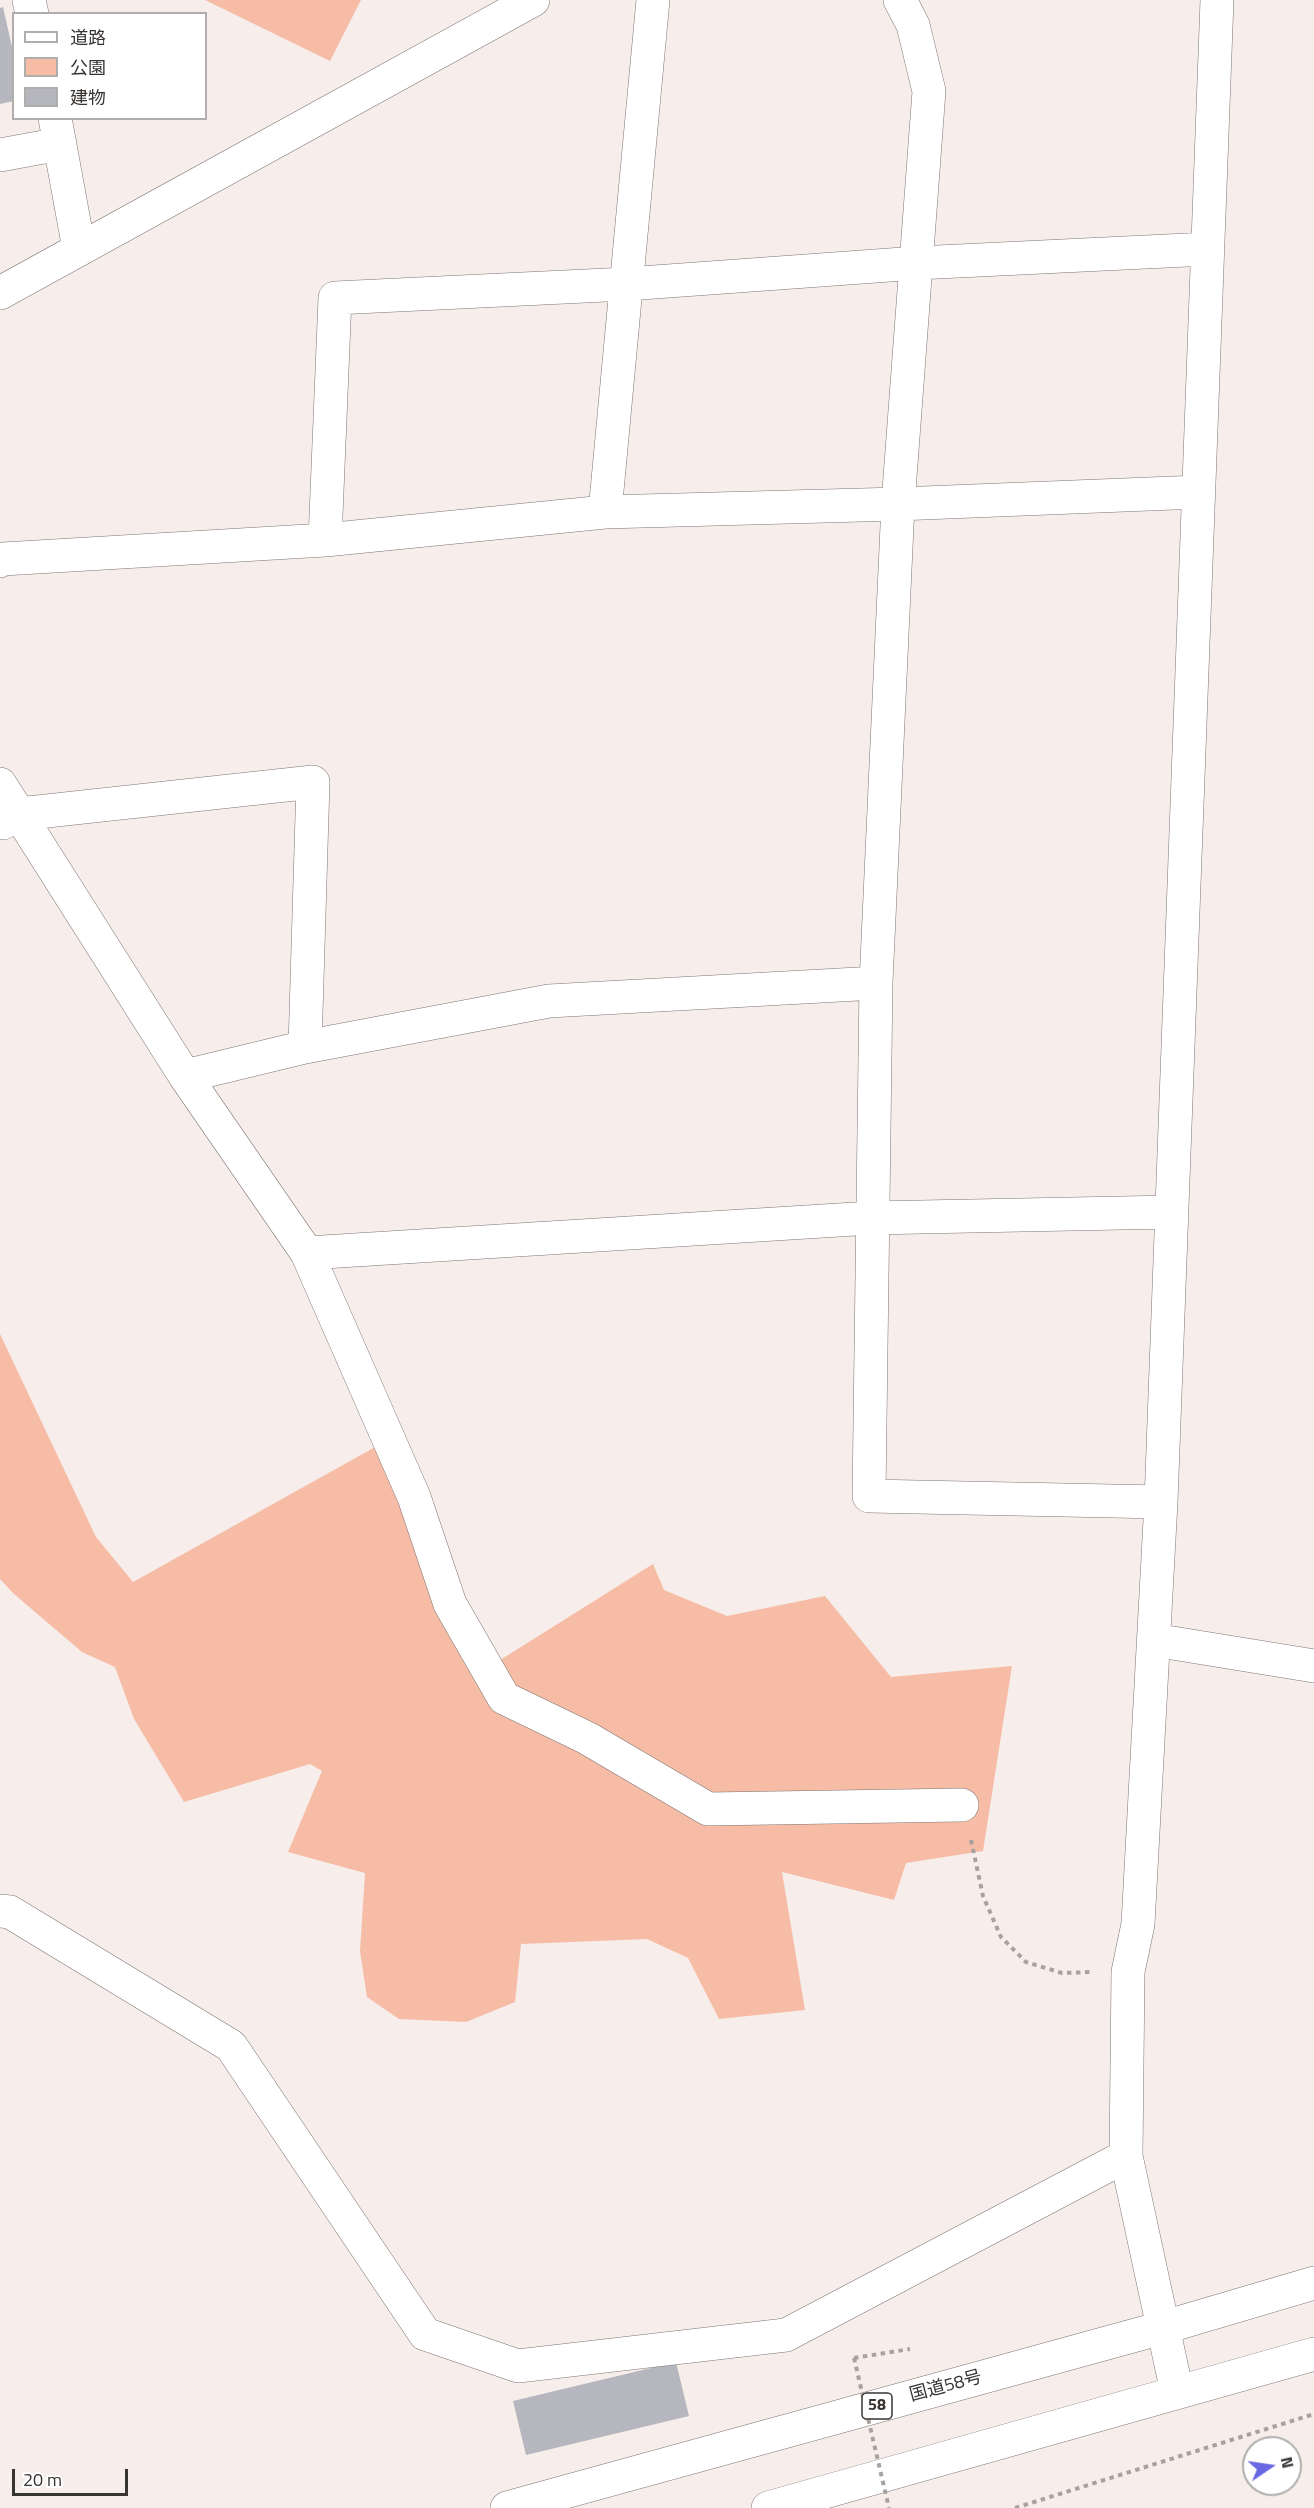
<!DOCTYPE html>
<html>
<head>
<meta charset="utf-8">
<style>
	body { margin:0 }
	#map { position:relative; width:1314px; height:2508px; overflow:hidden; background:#f7eeeb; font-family:"Titillium Web","Noto Sans JP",sans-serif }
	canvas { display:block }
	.legend { position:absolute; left:12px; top:12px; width:195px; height:108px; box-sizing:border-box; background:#fff; border:2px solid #afaead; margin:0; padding:8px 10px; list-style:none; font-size:18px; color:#373432 }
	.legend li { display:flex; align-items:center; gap:12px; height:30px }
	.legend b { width:30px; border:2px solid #afaead }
	.north { position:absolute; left:1242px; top:2436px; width:60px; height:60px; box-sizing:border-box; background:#fff; border:2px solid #afaead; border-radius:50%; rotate:77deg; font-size:16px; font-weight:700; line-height:24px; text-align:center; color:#373432 }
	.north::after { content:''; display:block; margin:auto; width:21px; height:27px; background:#6a68e2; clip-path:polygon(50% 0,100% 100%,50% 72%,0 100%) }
	.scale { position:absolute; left:12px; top:2469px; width:116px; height:27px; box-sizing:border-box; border:3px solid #373432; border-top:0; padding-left:8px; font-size:18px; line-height:21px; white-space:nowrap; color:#373432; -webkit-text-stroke:4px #fff; paint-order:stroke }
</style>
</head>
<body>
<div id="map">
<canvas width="1314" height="2508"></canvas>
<ul class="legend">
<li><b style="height:8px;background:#fff"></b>道路</li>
<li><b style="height:16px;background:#f6bca6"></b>公園</li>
<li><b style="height:16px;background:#b6b7be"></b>建物</li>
</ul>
<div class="north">N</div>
<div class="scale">20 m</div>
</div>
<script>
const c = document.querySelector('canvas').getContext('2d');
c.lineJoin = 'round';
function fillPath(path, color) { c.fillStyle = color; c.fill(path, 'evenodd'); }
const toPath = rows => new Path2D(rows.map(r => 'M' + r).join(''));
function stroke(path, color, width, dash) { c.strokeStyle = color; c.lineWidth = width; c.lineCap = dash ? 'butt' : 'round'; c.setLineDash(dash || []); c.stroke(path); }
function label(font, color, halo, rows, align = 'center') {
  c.font = font + ' "Titillium Web","Noto Sans JP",sans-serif'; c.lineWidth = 4.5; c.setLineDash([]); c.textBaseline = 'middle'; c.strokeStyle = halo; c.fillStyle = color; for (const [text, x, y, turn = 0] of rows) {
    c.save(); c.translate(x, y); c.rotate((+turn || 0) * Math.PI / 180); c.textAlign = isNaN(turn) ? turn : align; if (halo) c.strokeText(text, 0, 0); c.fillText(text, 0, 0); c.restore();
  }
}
const green = toPath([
	[205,0,361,0,330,61],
	[0,1334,96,1537,133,1582,377,1446,481,1672,653,1564,664,1590,727,1616,825,1596,891,1677,1012,1666,983,1851,906,1863,894,1900,782,1872,805,2010,719,2019,688,1958,647,1939,521,1944,515,2002,466,2022,399,2019,367,1997,360,1951,365,1873,288,1852,322,1771,310,1764,184,1802,134,1719,115,1667,82,1652,14,1594,0,1579]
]);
const building = toPath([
	[3,7,14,56,14,101,0,104,0,8],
	[676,2362,689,2416,526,2455,513,2401]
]);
const path = toPath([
	[971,1840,983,1896,1001,1937,1026,1962,1062,1973,1092,1972],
	[854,2358,910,2349],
	[1015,2508,1314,2414]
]);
const minor = toPath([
	[29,0,32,14],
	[900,0,913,25,929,91,898,504,876,983,869,1496,1161,1502],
	[55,118,79,249],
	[0,155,60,144],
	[0,293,533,0],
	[605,512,653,0],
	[325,540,335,298,627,284,917,263,1208,249],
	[0,561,3,559,325,540,605,512,898,504,1199,492],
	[0,784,185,1076,307,1253,414,1497,450,1604,504,1698,587,1738,708,1809,962,1805],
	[3,823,19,814,313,782,305,1047],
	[185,1076,305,1047,549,1001,876,983],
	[307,1253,871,1218,1172,1212],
	[1154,1640,1314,1666],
	[0,1911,10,1912,231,2046,425,2334,518,2366,786,2335,1126,2156],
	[1177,2392,1126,2156,1128,1972,1138,1924,1161,1502,1217,0]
]);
const highway = toPath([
	[507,2508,1165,2327,1314,2283],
	[768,2508,1314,2354]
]);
const pathBridge = toPath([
	[854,2358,889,2508]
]);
const shields = [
	[877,2406,30]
];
const shieldNames = [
	["58",877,2406]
];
const streetNames = [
	["国道58号",946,2387,-15]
];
fillPath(green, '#f6bca6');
fillPath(building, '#b6b7be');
stroke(minor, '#7d7572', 34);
stroke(highway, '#7d7572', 34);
stroke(path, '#a8a29f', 4, [4.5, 4.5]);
stroke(minor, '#fff', 33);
stroke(highway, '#fff', 33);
stroke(pathBridge, '#a8a29f', 4, [4.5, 4.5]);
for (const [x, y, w] of shields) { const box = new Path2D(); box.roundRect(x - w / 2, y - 13, w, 26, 4.5); c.fillStyle = '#fff'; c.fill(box); stroke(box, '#373432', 1.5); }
label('bold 16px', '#373432', null, shieldNames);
label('18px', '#373432', '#fff', streetNames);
</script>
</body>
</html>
